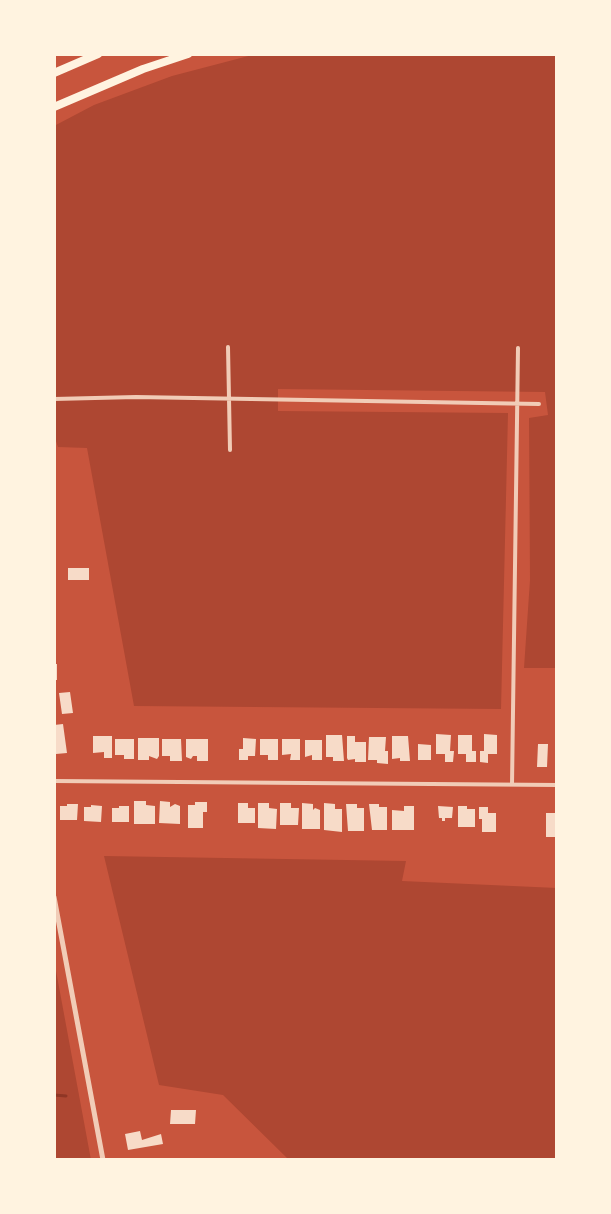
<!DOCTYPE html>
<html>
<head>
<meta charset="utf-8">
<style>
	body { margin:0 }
	#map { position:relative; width:611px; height:1214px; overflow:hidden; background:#c8553d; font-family:Roboto,sans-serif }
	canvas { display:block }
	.frame { position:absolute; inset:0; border:56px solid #fff3e0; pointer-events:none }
</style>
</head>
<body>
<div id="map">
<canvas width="611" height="1214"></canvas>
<div class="frame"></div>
</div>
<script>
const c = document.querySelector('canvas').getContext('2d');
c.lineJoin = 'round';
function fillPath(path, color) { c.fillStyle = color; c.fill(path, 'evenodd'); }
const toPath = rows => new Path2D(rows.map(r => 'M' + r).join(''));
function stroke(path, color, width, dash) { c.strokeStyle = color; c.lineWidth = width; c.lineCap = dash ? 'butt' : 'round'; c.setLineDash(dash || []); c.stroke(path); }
const green = toPath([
	[256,54,557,54,557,668,524,668,530,580,529,418,548,415,545,392,278,389,278,411,508,413,501,709,134,706,87,448,58,447,54,435,54,126,94,105,172,76],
	[104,856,406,861,402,881,557,888,557,1160,270,1160,287,1158,223,1095,159,1085],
	[54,960,91,1160,54,1160]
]);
const stream = toPath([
	[54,1095,66,1096]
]);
const building = toPath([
	[68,568,89,568,89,580,68,580],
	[54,664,57,664,57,680,54,680],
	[70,692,73,713,62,714,59,693],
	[63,724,67,753,56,754,54,725],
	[436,734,451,735,450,751,454,751,453,762,445,762,445,754,436,754],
	[484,734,497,735,497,754,488,754,488,763,480,762,480,751,484,751],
	[326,735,342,735,344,761,333,761,333,757,326,757],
	[458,735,472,735,472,751,476,751,476,762,466,762,466,754,458,754],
	[93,736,112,736,112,758,104,758,104,752,93,753],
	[347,736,355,736,355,742,366,742,366,762,355,762,355,759,348,760,347,758],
	[392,736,408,736,410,761,400,761,400,758,392,759],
	[369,737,386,737,385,751,388,751,388,764,377,763,377,760,368,760],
	[138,738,159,738,159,756,157,759,149,756,149,760,138,760],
	[243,738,256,739,255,756,248,756,248,760,239,760,239,749,243,749],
	[115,739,134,739,134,759,124,759,124,755,115,755],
	[162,739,181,739,182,761,170,761,170,756,162,756],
	[186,739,208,739,208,761,197,761,197,756,193,756,191,759,186,757],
	[260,739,278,739,278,760,268,760,268,755,260,755],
	[282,739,300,739,300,760,290,760,291,754,282,755],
	[305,740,322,740,322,760,312,760,312,755,305,757],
	[418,744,431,745,431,760,418,760],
	[538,744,548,744,547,767,537,767],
	[134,801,146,801,146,805,155,806,155,824,134,824],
	[160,801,170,802,170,807,175,804,180,806,180,824,159,823],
	[195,802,207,802,207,812,203,812,203,828,188,828,188,805,195,805],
	[238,803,248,803,248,808,255,808,255,823,238,823],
	[258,803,269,803,269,808,277,809,276,829,258,828],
	[280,803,291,803,291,808,299,808,298,825,280,825],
	[302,803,313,804,313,810,315,808,320,810,320,829,302,829],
	[324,803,335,804,335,809,342,809,342,832,324,830],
	[67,804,78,804,77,820,60,820,60,806,67,806],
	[346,804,357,804,357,808,364,808,364,831,348,831],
	[369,804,379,804,379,807,387,807,387,830,372,830],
	[91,805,102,806,101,822,84,821,84,807,91,807],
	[119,806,129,806,129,822,112,822,112,808,119,808],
	[404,806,414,806,414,830,392,830,392,810,404,811],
	[438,806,453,807,452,818,445,818,445,821,442,821,442,818,439,818],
	[458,806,467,806,467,809,475,809,475,827,458,827],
	[479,807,488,807,488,813,496,813,496,832,482,832,482,819,479,819],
	[546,813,557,813,557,837,546,837],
	[171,1110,196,1110,195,1124,170,1124],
	[140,1131,142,1140,161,1134,163,1144,128,1150,125,1134]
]);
const minor = toPath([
	[228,347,230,450],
	[54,399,136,397,539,404],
	[54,781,557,785],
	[512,784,518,348]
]);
const tertiary = toPath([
	[54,897,103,1160]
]);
const motorway = toPath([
	[54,73,98,54],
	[54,107,143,69,188,54]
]);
fillPath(green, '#ae4732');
stroke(stream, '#8f3625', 3);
fillPath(building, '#f7dbc8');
stroke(minor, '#f1ccb7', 4);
stroke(tertiary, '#f1ccb7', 5);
stroke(motorway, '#fff3e0', 8);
</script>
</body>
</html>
